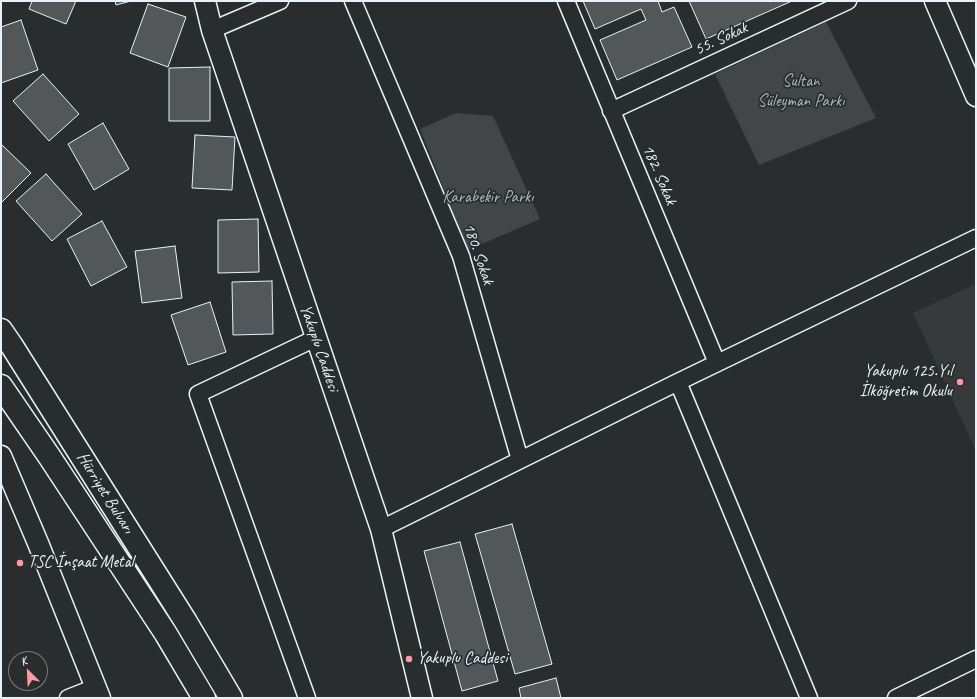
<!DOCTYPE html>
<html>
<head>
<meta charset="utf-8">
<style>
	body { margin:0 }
	#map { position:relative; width:977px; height:699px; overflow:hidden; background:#2a2d2e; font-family:Caveat,sans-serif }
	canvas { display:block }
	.frame { position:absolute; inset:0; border:2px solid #e8f1f8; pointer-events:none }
	.north { position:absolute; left:8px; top:651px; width:40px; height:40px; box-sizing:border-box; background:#2a2d2e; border:1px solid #767b7f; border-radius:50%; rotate:336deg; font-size:11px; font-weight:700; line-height:16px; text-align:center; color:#e8f1f8 }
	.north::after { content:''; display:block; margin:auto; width:14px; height:18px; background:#ff9aa2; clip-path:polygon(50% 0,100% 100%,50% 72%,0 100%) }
</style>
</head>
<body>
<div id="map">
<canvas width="977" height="699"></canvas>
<div class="frame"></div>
<div class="north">K</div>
</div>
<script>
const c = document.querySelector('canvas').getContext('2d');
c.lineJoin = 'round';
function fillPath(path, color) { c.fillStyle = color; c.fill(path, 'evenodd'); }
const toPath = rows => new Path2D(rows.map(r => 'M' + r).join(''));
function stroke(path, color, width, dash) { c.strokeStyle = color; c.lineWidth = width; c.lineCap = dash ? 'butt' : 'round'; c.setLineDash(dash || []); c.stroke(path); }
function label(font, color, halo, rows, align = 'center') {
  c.font = font + ' Caveat,sans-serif'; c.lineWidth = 3.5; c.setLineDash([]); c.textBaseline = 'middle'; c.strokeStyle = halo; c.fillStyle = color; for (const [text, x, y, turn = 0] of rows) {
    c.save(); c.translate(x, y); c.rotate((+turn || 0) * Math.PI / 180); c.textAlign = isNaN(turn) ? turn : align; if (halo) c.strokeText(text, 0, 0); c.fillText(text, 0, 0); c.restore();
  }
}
const built = toPath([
	[976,284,976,451,913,313]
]);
const green = toPath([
	[826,22,876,118,759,165,715,74],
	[456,113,493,116,540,219,468,250,420,129]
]);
const building = toPath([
	[32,1,76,1,66,24,29,9,32,1],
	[115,1,131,1,116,5,115,1],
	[583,1,658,1,662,12,674,7,692,47,617,80,600,40,646,20,641,9,595,29,583,1],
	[689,1,792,1,706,39,689,1],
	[148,4,186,17,168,67,130,53,148,4],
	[21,20,38,70,1,83,1,27,21,20],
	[210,67,210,121,169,121,169,68,210,67],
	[43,74,79,114,49,141,13,101,43,74],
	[103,123,129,169,94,190,68,144,103,123],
	[195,135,235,137,232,190,192,188,195,135],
	[1,144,31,173,2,202,1,201,1,144],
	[46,174,82,214,52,241,16,201,46,174],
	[258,219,259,272,218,273,218,220,258,219],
	[102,221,127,267,91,286,67,239,102,221],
	[175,246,182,298,142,303,135,251,175,246],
	[272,281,273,334,233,335,232,282,272,281],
	[210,302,226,352,188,365,171,315,210,302],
	[512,524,552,664,515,674,475,534,512,524],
	[460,542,498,681,462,691,424,551,460,542],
	[556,678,561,698,521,698,519,688,556,678]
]);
const minor = toPath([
	[353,1,461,256,520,460],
	[566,1,717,363],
	[212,30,280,1],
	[611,111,848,1],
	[678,382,809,698],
	[381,529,678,382,976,238],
	[68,698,96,687],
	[307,698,198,394,316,338],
	[896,698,976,659]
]);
const tertiary = toPath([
	[205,1,212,30,381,529,422,698],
	[935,1,976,96],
	[1,456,38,543,100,698]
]);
const primary = toPath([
	[1,330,12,346,186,622,231,698],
	[1,386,49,456,166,634,204,698]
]);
const markers = [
	[960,382,4,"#ff9aa2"],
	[20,563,4,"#ff9aa2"],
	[409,659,4,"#ff9aa2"]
];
const streetNames = [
	["55. Sokak",721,39,-25],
	["182. Sokak",659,175,67],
	["180. Sokak",478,254,71],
	["Yakuplu Caddesi",319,348,71],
	["Hürriyet Bulvarı",105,493,58]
];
const parkNames = [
	["Sultan",801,82],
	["Süleyman Parkı",801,102],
	["Karabekir Parkı",488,198]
];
const poiNames = [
	["Yakuplu 125.Yıl",952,372,"right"],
	["İlköğretim Okulu",952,392,"right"],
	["TSC İnşaat Metal",28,563],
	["Yakuplu Caddesi",417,659]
];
fillPath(built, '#363a3b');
fillPath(green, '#424648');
fillPath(building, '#535759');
stroke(building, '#e8f1f8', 1);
stroke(minor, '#e8f1f8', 19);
stroke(tertiary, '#e8f1f8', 23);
stroke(primary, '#e8f1f8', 25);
stroke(minor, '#2a2d2e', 16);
stroke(tertiary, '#2a2d2e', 20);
stroke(primary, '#2a2d2e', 22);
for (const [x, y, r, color] of markers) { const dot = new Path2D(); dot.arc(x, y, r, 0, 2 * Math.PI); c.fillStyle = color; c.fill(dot); stroke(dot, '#2a2d2e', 1.5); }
label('17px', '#e8f1f8', '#2a2d2e', streetNames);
label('17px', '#aeb5ba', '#2a2d2e', parkNames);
label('17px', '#e8f1f8', '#2a2d2e', poiNames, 'left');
</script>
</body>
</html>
